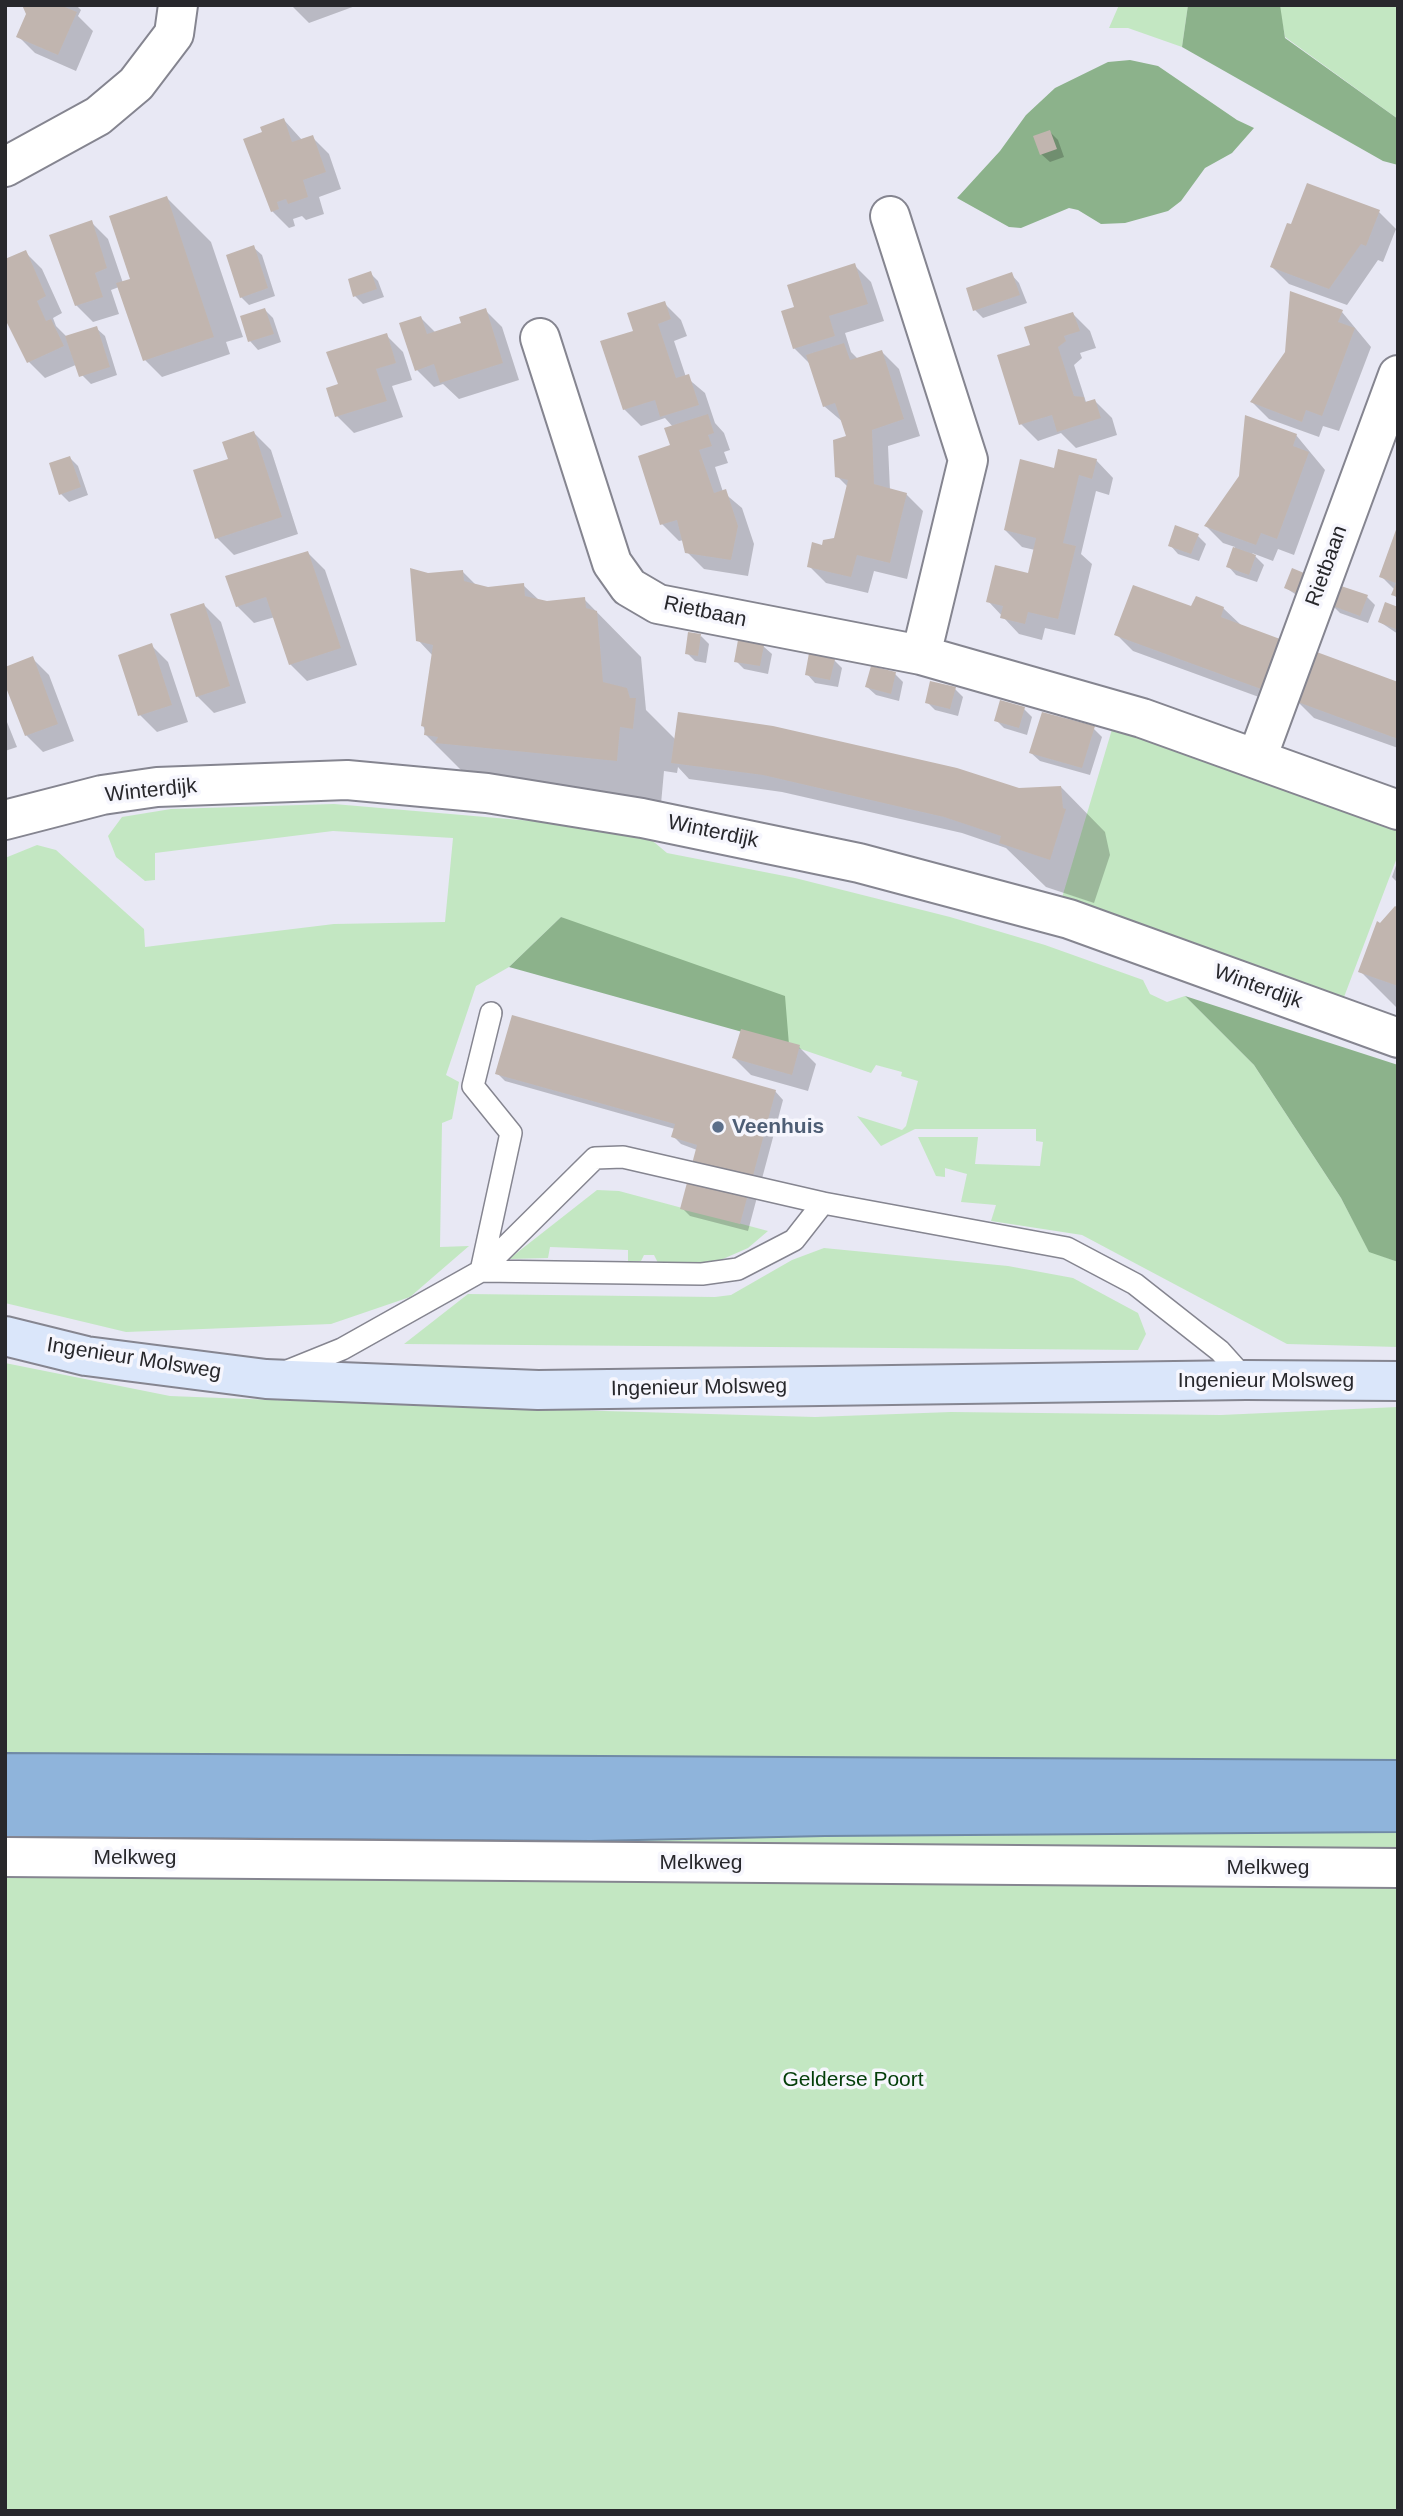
<!DOCTYPE html>
<html>
<head>
<meta charset="utf-8">
<style>
	body { margin:0 }
	#map { position:relative; width:1403px; height:2516px; overflow:hidden; background:#e8e8f4; font-family:Arial,sans-serif }
	canvas { display:block }
	.frame { position:absolute; inset:0; border:7px solid #28282c; pointer-events:none }
</style>
</head>
<body>
<div id="map">
<canvas width="1403" height="2516"></canvas>
<div class="frame"></div>
</div>
<script>
const c = document.querySelector('canvas').getContext('2d');
c.lineJoin = 'round';
function fillPath(path, color) { c.fillStyle = color; c.fill(path, 'evenodd'); }
const toPath = rows => new Path2D(rows.map(r => 'M' + r).join(''));
function stroke(path, color, width, dash) { c.strokeStyle = color; c.lineWidth = width; c.lineCap = dash ? 'butt' : 'round'; c.setLineDash(dash || []); c.stroke(path); }
function label(font, color, halo, rows, align = 'center') {
  c.font = font + ' Arial,sans-serif'; c.lineWidth = 7; c.setLineDash([]); c.textBaseline = 'middle'; c.strokeStyle = halo; c.fillStyle = color; for (const [text, x, y, turn = 0] of rows) {
    c.save(); c.translate(x, y); c.rotate((+turn || 0) * Math.PI / 180); c.textAlign = isNaN(turn) ? turn : align; if (halo) c.strokeText(text, 0, 0); c.fillText(text, 0, 0); c.restore();
  }
}
const green = toPath([
	[1119,5,1188,5,1182,47,1128,28,1109,28],
	[1398,5,1398,119,1285,37,1279,6],
	[1113,726,1240,775,1398,827,1398,855,1344,997,1061,901],
	[334,804,590,826,648,837,667,853,795,878,950,917,1045,945,1143,980,1150,994,1167,1002,1185,996,1254,1065,1341,1198,1369,1251,1398,1262,1398,1347,1287,1344,1082,1235,991,1221,996,1205,961,1202,967,1174,945,1168,945,1177,936,1176,918,1137,978,1137,975,1164,1040,1166,1043,1142,1036,1141,1036,1129,915,1129,881,1146,857,1116,902,1130,906,1126,918,1081,901,1076,902,1072,876,1065,871,1073,789,1045,561,917,509,967,476,986,446,1075,459,1082,452,1119,442,1123,440,1247,469,1246,410,1297,331,1324,126,1332,5,1303,5,858,37,845,56,850,144,929,145,947,334,924,445,922,453,838,333,831,155,853,155,880,145,881,116,857,108,836,122,817,171,809],
	[597,1190,619,1191,768,1231,748,1248,716,1262,658,1263,654,1255,644,1255,641,1261,628,1262,628,1250,550,1247,548,1258,509,1259],
	[824,1248,1008,1266,1073,1278,1138,1313,1146,1334,1138,1350,404,1344,468,1294,715,1297,731,1295,792,1260],
	[5,1363,170,1396,429,1406,815,1417,951,1412,1221,1415,1398,1407,1398,2511,5,2511]
]);
const forest = toPath([
	[1188,5,1280,5,1285,38,1398,119,1398,165,1383,161,1182,47],
	[1130,60,1158,66,1237,120,1254,128,1232,153,1205,168,1181,201,1168,211,1125,223,1101,224,1078,210,1069,208,1021,228,1009,227,957,198,1000,151,1026,115,1055,88,1108,62],
	[561,917,785,996,789,1045,509,967],
	[1185,996,1398,1065,1398,1262,1369,1252,1341,1198,1254,1065]
]);
const water = toPath([
	[5,1753,1398,1760,1398,1832,825,1836,591,1841,5,1837,5,1753]
]);
const shadow = toPath([
	[24,5,76,5,81,10,78,16,93,31,76,71,35,53,18,36,28,14],
	[358,5,309,23,291,5],
	[284,120,302,140,312,137,329,154,341,189,319,197,324,214,306,220,302,216,293,219,295,226,289,228,272,211,264,133],
	[1050,132,1058,140,1064,157,1050,162,1041,154],
	[167,198,211,242,243,337,226,342,230,354,162,377,145,360,119,287,111,290,119,314,93,322,76,305,91,222,108,239,123,283,130,281],
	[1379,212,1396,229,1383,262,1378,260,1347,305,1289,284,1272,267],
	[253,247,262,255,275,296,249,305,241,297],
	[25,252,42,269,62,313,53,318,56,326,67,337,96,328,105,336,117,375,91,384,82,375,78,364,45,378,28,361],
	[854,265,871,282,884,321,845,333,851,352,859,360,882,352,899,369,920,436,888,446,890,490,906,494,923,511,907,579,874,571,868,593,826,583,809,566,830,539,835,540,848,487,837,476,848,437,844,423,824,406,811,365,794,348,796,308],
	[370,273,378,281,384,297,363,304,355,296],
	[1011,274,1019,283,1027,303,983,318,975,310],
	[664,303,681,320,687,336,674,341,686,377,705,393,715,423,724,433,730,450,724,452,728,463,715,467,723,492,742,508,754,544,748,576,704,569,687,552,684,540,679,541,662,524,673,427,665,418,641,426,624,409,635,332],
	[265,310,273,318,281,342,258,350,250,341],
	[485,310,502,327,519,380,459,399,443,384,434,387,417,370,421,318,436,333,463,324],
	[1342,312,1371,347,1339,431,1323,426,1319,437,1269,419,1252,402],
	[1073,314,1090,331,1096,348,1080,353,1082,358,1074,365,1086,402,1095,401,1112,418,1117,435,1076,448,1061,433,1038,441,1021,424,1032,346],
	[386,335,403,352,412,380,392,386,403,417,354,433,337,416,340,385],
	[254,433,271,450,298,534,234,555,217,538,230,461],
	[1296,435,1325,470,1294,555,1278,549,1273,561,1252,553,1264,565,1257,582,1236,575,1228,566,1235,547,1223,543,1206,526],
	[70,458,78,466,88,495,69,502,61,494],
	[1096,460,1113,478,1109,495,1096,491,1081,554,1092,564,1075,635,1045,628,1042,640,1019,634,988,601,1029,575,1035,550,1022,547,1005,530],
	[1398,531,1398,599,1393,594,1395,590,1381,576],
	[1198,536,1206,544,1199,561,1178,554,1170,545],
	[308,553,325,570,357,665,307,681,290,664,275,617,254,623,237,606],
	[462,571,477,586,488,589,523,585,539,600,547,602,584,599,641,657,646,710,676,740,1017,789,1061,787,1105,832,1110,855,1094,903,1046,887,1006,848,962,833,782,792,689,779,678,767,677,773,664,771,661,804,470,779,426,735,423,725,433,656,418,640,428,574],
	[1303,574,1311,582,1304,600,1286,588],
	[1367,597,1375,605,1368,623,1340,613,1332,605],
	[204,605,221,622,246,703,214,713,197,696],
	[1223,608,1241,625,1279,640,1296,657,1278,704,1133,651,1116,634,1192,609],
	[1398,609,1398,634,1380,622],
	[701,636,709,644,706,663,695,661,687,653],
	[151,645,168,662,188,722,157,732,140,715],
	[763,646,772,654,768,674,744,669,736,661],
	[32,658,49,675,74,741,43,752,26,735],
	[834,660,842,668,838,687,815,683,807,674],
	[895,674,903,682,899,701,876,695,867,687],
	[1398,684,1398,748,1314,718,1297,701],
	[955,689,963,697,958,716,935,710,927,702],
	[1024,709,1032,717,1027,735,1004,728,996,720],
	[5,717,17,747,5,751],
	[1094,729,1102,737,1090,775,1040,761,1031,753],
	[1398,860,1398,883,1392,877],
	[1398,911,1398,1009,1360,971,1380,925],
	[799,1047,816,1064,808,1091,751,1075,734,1058],
	[497,1073,775,1091,783,1100,748,1231,690,1216,682,1208,697,1150,681,1144,673,1136,675,1129,505,1081]
]);
const building = toPath([
	[22,5,60,5,77,12,58,55,16,37,26,14],
	[284,118,292,142,313,135,326,172,303,180,308,197,288,204,286,199,277,202,279,209,271,212,243,139,262,132,260,127],
	[1050,130,1057,149,1040,155,1033,136],
	[1307,183,1380,210,1366,246,1361,244,1329,289,1270,267,1287,223,1291,224],
	[167,196,214,337,143,361,116,283,130,279,109,216],
	[92,220,107,268,95,273,103,297,75,306,49,235],
	[254,245,268,288,240,298,226,255],
	[26,250,46,296,37,301,46,321,51,319,64,346,27,363,5,319,5,259],
	[855,263,868,304,829,316,835,336,793,349,781,311,794,307,787,285],
	[371,271,377,289,353,297,348,279],
	[1012,272,1020,295,973,311,966,288],
	[1290,291,1343,310,1338,322,1355,328,1322,416,1306,410,1302,422,1250,402,1285,352],
	[665,301,671,319,658,324,676,378,689,374,699,405,660,417,655,400,623,410,600,341,633,331,627,313],
	[265,308,274,334,248,342,240,316],
	[486,308,503,363,440,383,434,364,415,371,399,323,421,316,427,334,461,323,459,317],
	[1073,312,1080,331,1064,336,1066,341,1058,347,1074,396,1084,397,1085,402,1095,399,1101,418,1057,432,1052,415,1019,425,997,355,1030,345,1024,327],
	[97,326,110,367,79,377,65,336],
	[387,333,396,363,376,369,387,401,335,417,326,388,338,384,326,352],
	[844,343,850,360,882,350,904,419,872,430,874,484,907,493,890,563,857,555,851,577,807,567,812,542,822,545,823,540,834,538,848,480,835,477,833,440,846,436,835,403,823,407,806,355],
	[708,414,714,433,708,435,712,446,699,450,714,493,726,489,738,526,731,560,685,553,677,520,660,525,638,456,670,445,664,428],
	[1245,415,1297,434,1293,446,1309,452,1277,539,1261,533,1256,545,1204,526,1239,476],
	[254,431,282,517,215,539,193,470,228,459,222,442],
	[1058,449,1097,459,1092,479,1079,475,1063,543,1076,546,1058,619,1028,612,1025,624,1000,618,1003,606,986,602,995,565,1028,573,1036,538,1004,530,1020,459,1054,468],
	[70,456,81,487,59,495,49,463],
	[1175,525,1199,534,1191,554,1168,546],
	[1397,527,1398,527,1398,597,1391,595,1396,583,1379,577],
	[1233,547,1256,555,1249,575,1226,567],
	[308,551,341,648,289,665,266,597,236,607,225,576],
	[410,568,428,573,463,570,464,581,488,587,524,583,525,596,547,601,585,597,586,608,597,611,603,682,627,688,630,698,636,698,633,729,620,727,617,761,435,743,438,737,424,735,425,727,421,726,433,645,416,641],
	[1292,568,1304,573,1296,593,1284,588],
	[1133,585,1191,606,1196,596,1224,607,1221,617,1280,639,1261,689,1114,635],
	[1338,585,1368,595,1360,616,1330,605],
	[1385,602,1398,607,1398,630,1378,622],
	[204,603,230,686,196,697,170,614],
	[688,632,701,634,698,656,685,654],
	[738,640,764,645,760,666,734,662],
	[152,643,172,705,138,716,118,655],
	[1314,651,1398,682,1398,739,1295,701],
	[809,653,835,659,830,680,805,675],
	[33,656,58,724,25,736,5,685,5,667],
	[871,666,896,672,891,694,865,687],
	[930,681,956,687,950,709,925,703],
	[1000,700,1025,707,1019,728,994,721],
	[678,712,773,726,957,768,1019,788,1061,786,1063,808,1066,809,1050,860,999,843,1001,836,944,817,763,775,671,763],
	[1042,712,1095,726,1082,768,1029,753],
	[1395,906,1398,908,1398,986,1358,972,1377,921,1380,923],
	[512,1015,776,1090,740,1224,680,1209,697,1145,671,1137,675,1124,495,1074],
	[741,1029,800,1045,792,1075,732,1058]
]);
const service = toPath([
	[491,1013,473,1086,511,1133,481,1271,595,1158,623,1157,823,1203],
	[285,1372,342,1349,481,1271,702,1274,738,1269,794,1240,823,1203,1067,1248,1135,1284,1220,1351,1246,1380]
]);
const minor = toPath([
	[5,167,98,116,136,84,174,34,178,5],
	[890,216,968,460,921,655],
	[540,338,612,563,629,587,658,604,921,655,1142,718,1398,810],
	[1257,758,1398,375],
	[5,820,102,795,157,787,347,780,487,793,642,818,859,863,1069,919,1398,1038],
	[5,1857,1398,1868]
]);
const secondary = toPath([
	[5,1336,86,1356,266,1379,538,1390,1246,1380,1398,1381]
]);
const markers = [
	[718,1127,7,"#5c6f8a"]
];
const streetNames = [
	["Rietbaan",1327,566,-70],
	["Rietbaan",705,612,12],
	["Winterdijk",151,791,-6],
	["Winterdijk",713,832,12],
	["Winterdijk",1258,987,20],
	["Ingenieur Molsweg",134,1359,9],
	["Ingenieur Molsweg",1266,1381],
	["Ingenieur Molsweg",699,1388,-1],
	["Melkweg",135,1858],
	["Melkweg",701,1863],
	["Melkweg",1268,1868]
];
const serviceNames = [
	["Veenhuis",732,1127]
];
const parkNames = [
	["Gelderse Poort",853,2080]
];
fillPath(green, '#c3e7c2');
fillPath(forest, '#8cb28b');
fillPath(water, '#8fb4db');
stroke(water, '#708aa6', 2);
fillPath(shadow, '#0003');
fillPath(building, '#c1b5af');
stroke(service, '#858590', 24);
stroke(minor, '#858590', 42);
stroke(secondary, '#858590', 42);
stroke(service, '#fff', 21);
stroke(minor, '#fff', 38);
stroke(secondary, '#dae6fa', 38);
for (const [x, y, r, color] of markers) { const dot = new Path2D(); dot.arc(x, y, r, 0, 2 * Math.PI); c.fillStyle = color; c.fill(dot); stroke(dot, '#f6f6fd', 2.5); }
label('21px', '#28282c', '#f6f6fd', streetNames);
label('bold 21px', '#4e5e75', '#f6f6fd', serviceNames, 'left');
label('21px', '#033e09', '#f6f6fd', parkNames);
</script>
</body>
</html>
